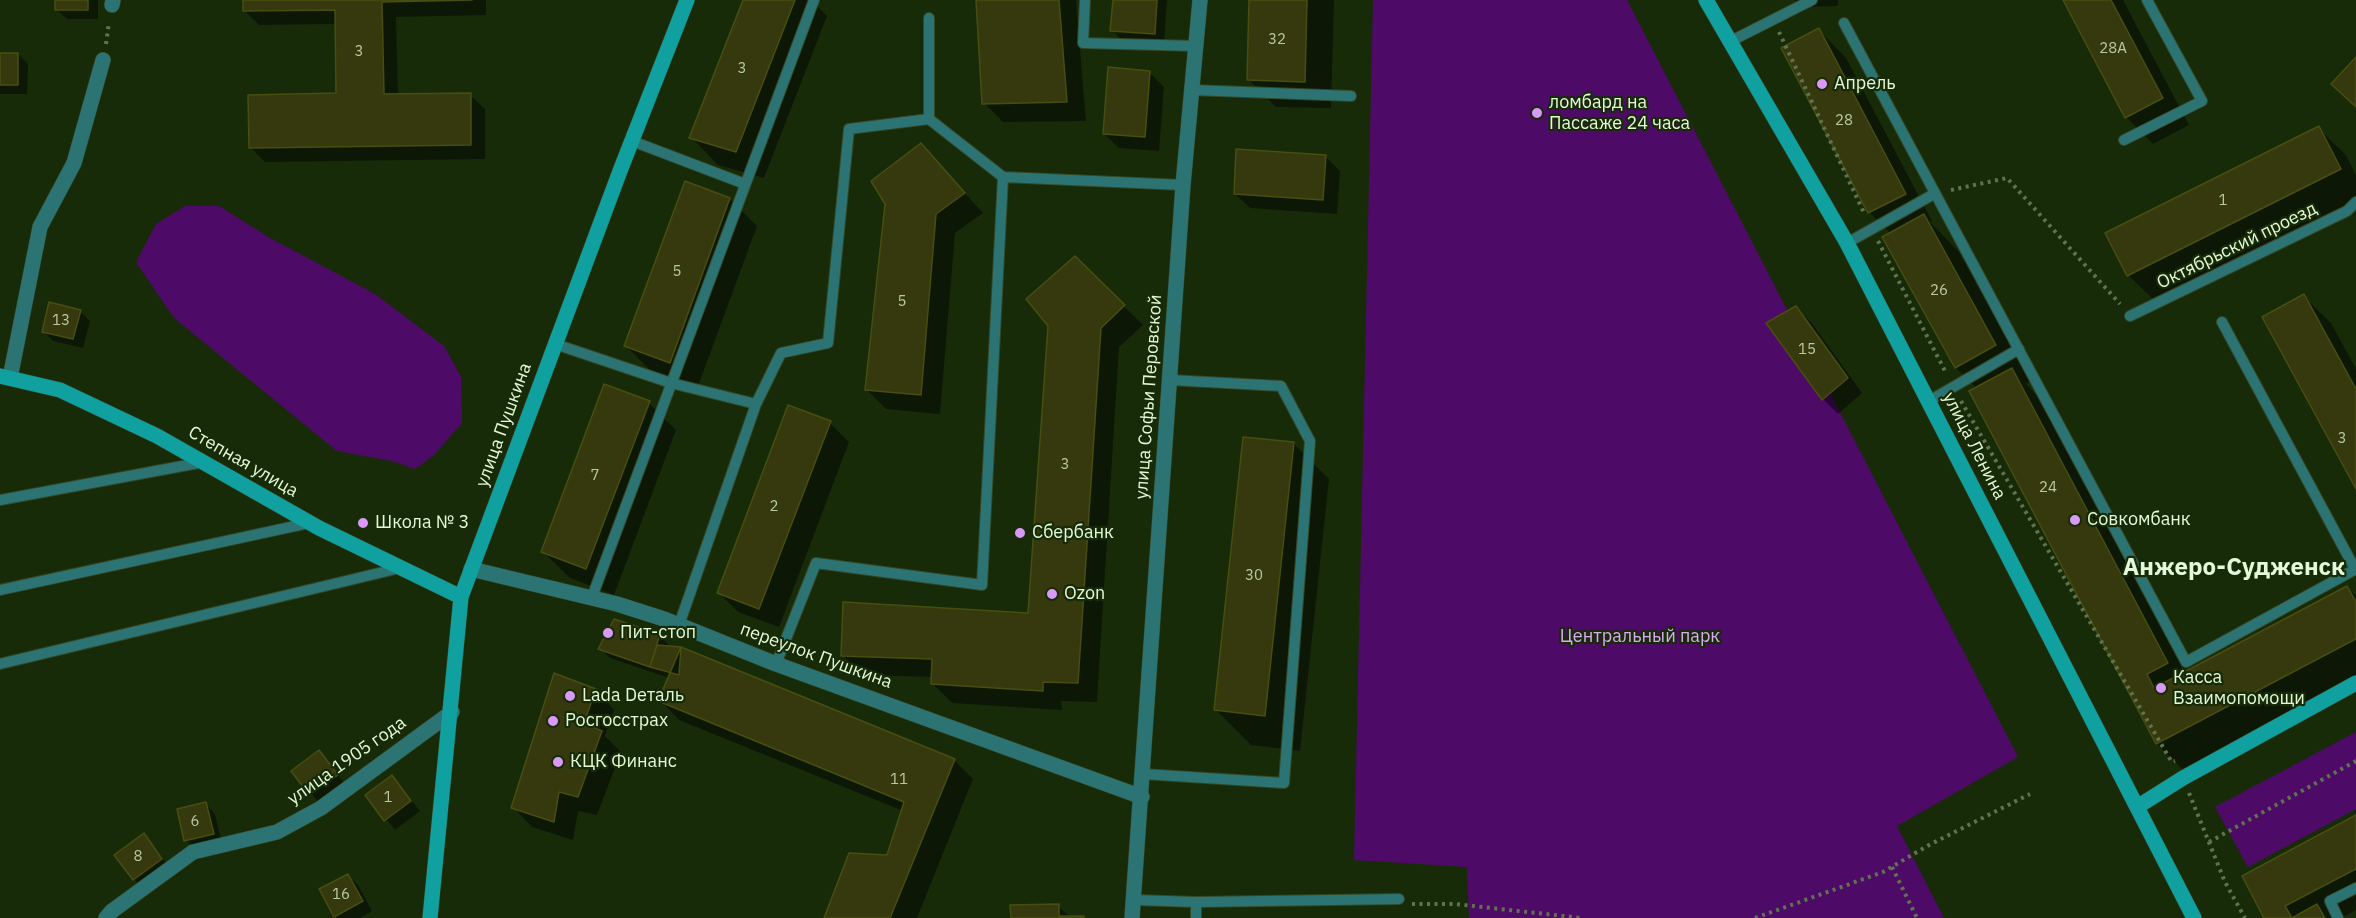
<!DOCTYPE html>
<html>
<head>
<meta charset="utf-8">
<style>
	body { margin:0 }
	canvas { display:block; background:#172b09 }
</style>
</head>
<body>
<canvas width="2356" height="918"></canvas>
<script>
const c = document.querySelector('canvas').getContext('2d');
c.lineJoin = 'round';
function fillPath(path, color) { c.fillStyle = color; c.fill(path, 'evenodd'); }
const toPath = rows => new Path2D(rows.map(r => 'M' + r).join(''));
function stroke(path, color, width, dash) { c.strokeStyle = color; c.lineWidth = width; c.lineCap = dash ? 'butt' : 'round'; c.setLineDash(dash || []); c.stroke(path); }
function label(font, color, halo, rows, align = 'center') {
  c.font = font + ' "IBM Plex Sans",sans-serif'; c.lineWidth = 4.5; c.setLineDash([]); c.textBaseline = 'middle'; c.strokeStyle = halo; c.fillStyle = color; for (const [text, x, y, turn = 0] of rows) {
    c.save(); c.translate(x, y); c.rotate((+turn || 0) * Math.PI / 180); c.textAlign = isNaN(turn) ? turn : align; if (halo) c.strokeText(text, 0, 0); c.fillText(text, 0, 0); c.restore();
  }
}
const green = toPath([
	[1373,0,1627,0,2018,757,1897,826,1944,918,1469,918,1467,867,1354,860],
	[185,206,219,206,270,238,375,294,444,346,461,377,462,423,434,455,415,469,392,461,337,451,174,318,136,262,156,224],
	[2356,732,2356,809,2248,867,2215,807]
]);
const shadow = toPath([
	[57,0,98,0,98,19,67,19,57,10],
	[244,0,486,0,486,15,396,17,398,96,470,95,485,109,485,159,265,162,251,148,338,95,337,24,259,25,245,11],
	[744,0,811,0,827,16,764,178,718,165,691,137],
	[978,0,1076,0,1086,121,1003,122,984,103],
	[1114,0,1167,0,1164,43,1122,40,1112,30],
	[1251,0,1334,0,1331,108,1276,107,1249,80],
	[1795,0,1838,0,1838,6,1802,7],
	[2064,0,2123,0,2189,125,2153,144,2126,117],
	[1819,30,1846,58,1932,221,1930,222,1959,252,2031,381,2026,384,2039,398,2185,673,2347,587,2356,596,2356,680,2184,771,2157,744,1977,389,1956,368,1884,237,1891,234,1869,212],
	[0,54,18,54,28,64,27,94,0,94],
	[1149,72,1164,87,1159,151,1119,148,1104,134],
	[2318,128,2346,155,2356,175,2356,202,2156,302,2128,275],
	[921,145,983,213,955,233,940,414,886,409,867,390],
	[1325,156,1340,171,1337,214,1250,208,1235,194],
	[730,199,757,226,697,389,653,373,626,346],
	[1075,258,1143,325,1119,347,1097,702,1061,701,1062,710,952,703,933,684,933,677,862,675,843,656,1029,615],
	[2303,296,2331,323,2356,369,2356,486],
	[1796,308,1811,322,1862,393,1838,414,1823,399,1768,323],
	[80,311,90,321,83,348,53,341,43,331],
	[649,403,676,430,614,595,570,578,542,551],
	[830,423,849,442,779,627,738,612,718,592],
	[1293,443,1329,479,1300,751,1251,745,1216,710],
	[659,635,669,645,668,647,954,760,973,779,917,918,825,918,888,856,903,811,679,720,660,700,669,678,610,658,600,648],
	[595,690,614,710,605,736,621,752,597,815,578,811,573,840,532,827,513,807],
	[319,752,346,785,320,804,293,771],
	[392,777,420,811,395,830,367,795],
	[206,804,215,814,222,843,196,850,186,840],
	[2356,817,2356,910,2341,918,2266,918],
	[144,835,171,869,143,889,134,879],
	[348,875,358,885,372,911,360,918,337,918,321,890],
	[1058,906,1071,918,1084,918,1012,918]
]);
const building = toPath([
	[55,0,88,0,88,10,55,10,55,0],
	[243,0,472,0,382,2,384,94,471,93,471,145,249,148,248,95,336,93,335,10,243,11,243,0],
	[743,0,795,0,736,152,689,138,743,0],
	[976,0,1059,0,1067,102,982,104,976,0],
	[1113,0,1157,0,1155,34,1110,31,1113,0],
	[1249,0,1307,0,1305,82,1247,80,1249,0],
	[2063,0,2111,0,2163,98,2125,118,2063,0],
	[1819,28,1906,194,1868,213,1781,48,1819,28],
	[0,53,18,53,18,85,0,85,0,53],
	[2356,57,2356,107,2331,84,2356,57],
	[1108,67,1150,71,1145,137,1103,134,1108,67],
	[2319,126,2341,169,2127,276,2105,233,2319,126],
	[921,143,965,193,936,214,921,395,865,390,885,204,871,181,921,143],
	[1236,149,1326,155,1323,200,1234,194,1236,149],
	[685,181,730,198,670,363,624,346,685,181],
	[1924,214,1996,345,1955,368,1882,237,1924,214],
	[1075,256,1125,305,1101,328,1078,683,1043,682,1043,691,931,684,932,659,841,656,843,602,1028,613,1048,326,1026,299,1075,256],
	[2304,294,2356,389,2356,489,2262,317,2304,294],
	[49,302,81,310,73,339,42,332,49,302],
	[1796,306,1848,378,1822,400,1766,323,1796,306],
	[2012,368,2168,663,2147,674,2154,688,2347,586,2356,602,2356,639,2156,744,1969,391,2012,368],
	[604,384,650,401,586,569,541,552,604,384],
	[788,405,831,421,759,609,717,593,788,405],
	[1243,437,1294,442,1265,716,1214,710,1243,437],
	[614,619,660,634,650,667,598,649,614,619],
	[657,645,681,647,679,675,650,667,657,645],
	[681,647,955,759,890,918,824,918,849,853,887,855,904,802,658,701,681,647],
	[554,673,596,689,584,723,602,731,578,797,559,792,554,822,511,808,554,673],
	[319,750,338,775,309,795,291,771,319,750],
	[392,775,411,801,384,821,365,795,392,775],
	[206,802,214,834,184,841,177,809,206,802],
	[2356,815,2356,869,2285,906,2292,918,2317,904,2325,918,2264,918,2242,876,2356,815],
	[144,833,162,859,133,880,114,855,144,833],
	[348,874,363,901,334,917,319,889,348,874],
	[1059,904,1059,916,1084,916,1084,918,1011,918,1010,905,1059,904]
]);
const path = toPath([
	[1779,32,1865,215],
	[106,44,109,22],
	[1951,190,2007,178,2120,304],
	[1878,241,1946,373],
	[1961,401,2167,754,2172,762,2175,761],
	[2189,793,2225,882,2245,918],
	[2209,842,2356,761],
	[1892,867,1917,918],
	[1412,904,1455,904,1582,918],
	[1755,918,1883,872,1929,845,2030,794]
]);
const lane = toPath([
	[1085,0,1083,43,1196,46],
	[929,18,929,119,1003,177],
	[1844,23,2186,662,2356,569],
	[1731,41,1812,0],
	[1192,90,1351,96],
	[2124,140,2202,101,2147,0],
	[632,141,745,184],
	[1847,243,1934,194],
	[2130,316,2347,211,2356,202],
	[2222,322,2355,569],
	[555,344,671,383,756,404,781,353,828,343,849,129,929,119],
	[1929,401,2019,349],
	[0,500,204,462],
	[0,590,309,523],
	[592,597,814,0],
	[679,625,756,404],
	[0,664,400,568],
	[776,664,816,563,982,585,1003,177,1183,185],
	[1143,774,1284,783,1310,441,1281,386,1170,380],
	[1135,900,1196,902,1399,899],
	[1196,902,1196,918],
	[2338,918,2330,901,2356,888]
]);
const street = toPath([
	[112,5,113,0],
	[10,378,40,227,74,163,103,60],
	[471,569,617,604,664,619,776,664,1142,797],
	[106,918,112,911,193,852,277,832,321,808,452,712],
	[1132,918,1183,185,1200,0]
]);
const secondary = toPath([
	[1706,0,1847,243,2194,918],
	[0,376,60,390,157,436,319,528,461,597],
	[2137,807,2183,778,2356,683],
	[430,918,461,597,620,171,687,0]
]);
const markers = [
	[1822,84,6,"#d99af7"],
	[1537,113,6,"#d99af7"],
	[2075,520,6,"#d99af7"],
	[363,523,6,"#d99af7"],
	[1020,533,6,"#d99af7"],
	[1052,594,6,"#d99af7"],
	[608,633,6,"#d99af7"],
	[2161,688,6,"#d99af7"],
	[570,696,6,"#d99af7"],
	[553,721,6,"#d99af7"],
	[558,762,6,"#d99af7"]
];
const numberNames = [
	["32",1277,40],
	["28А",2113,49],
	["3",359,52],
	["3",742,69],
	["28",1844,121],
	["1",2223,201],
	["5",677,272],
	["26",1939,291],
	["5",902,302],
	["13",61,321],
	["15",1807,350],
	["3",2342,439],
	["3",1065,465],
	["7",595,476],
	["24",2048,488],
	["2",774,507],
	["30",1254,576],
	["11",899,780],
	["1",388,798],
	["6",195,822],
	["8",138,857],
	["16",341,895]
];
const poiNames = [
	["Апрель",1834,84],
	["ломбард на",1549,103],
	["Пассаже 24 часа",1549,124],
	["Совкомбанк",2087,520],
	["Школа № 3",375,523],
	["Сбербанк",1032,533],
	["Ozon",1064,594],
	["Пит-стоп",620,633],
	["Касса",2173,678],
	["Взаимопомощи",2173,699],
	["Lada Dеталь",582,696],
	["Росгосстрах",565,721],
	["КЦК Финанс",570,762]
];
const streetNames = [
	["Октябрьский проезд",2237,246,-26],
	["улица Софьи Перовской",1149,397,-86],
	["улица Пушкина",504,425,-70],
	["улица Ленина",1974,446,63],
	["Степная улица",243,462,30],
	["переулок Пушкина",816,656,20],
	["улица 1905 года",347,761,-35]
];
const parkNames = [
	["Центральный парк",1640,637]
];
const districtNames = [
	["Анжеро-Судженск",2234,568]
];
fillPath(green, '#4e0a67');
fillPath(shadow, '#0007');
fillPath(building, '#35390d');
stroke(building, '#484e0f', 1.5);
stroke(lane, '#344826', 12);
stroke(street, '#344826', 16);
stroke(secondary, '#344826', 16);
stroke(path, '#5f7351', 4, [3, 4.5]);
stroke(lane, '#2c7473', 10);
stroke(street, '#2c7473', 15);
stroke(secondary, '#11a0a0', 15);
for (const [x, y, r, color] of markers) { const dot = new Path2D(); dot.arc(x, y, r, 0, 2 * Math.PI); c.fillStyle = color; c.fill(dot); stroke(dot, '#172b09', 2); }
label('15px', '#b8c9a4', null, numberNames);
label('18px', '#e3f9d7', '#172b09', poiNames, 'left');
label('18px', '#e3f9d7', '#172b09', streetNames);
label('18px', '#dbabf3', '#172b09', parkNames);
label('bold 24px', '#e3f9d7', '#172b09', districtNames);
</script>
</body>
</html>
